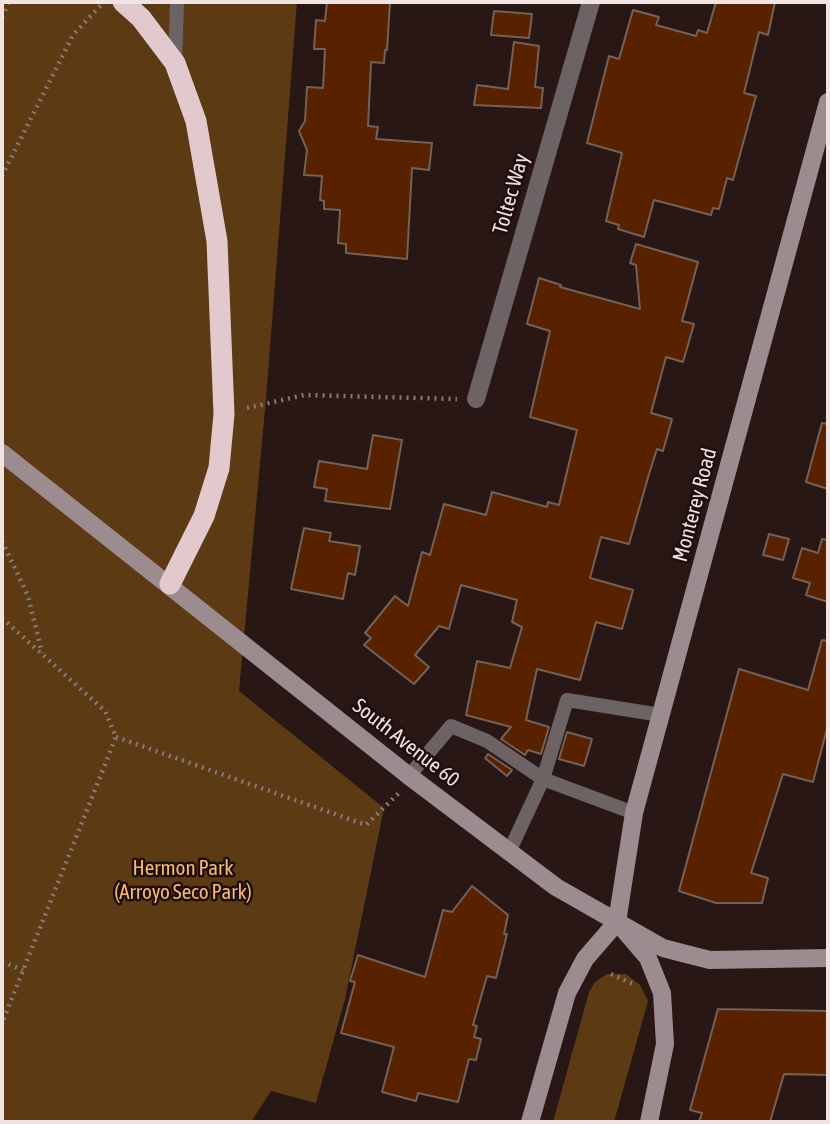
<!DOCTYPE html>
<html>
<head>
<meta charset="utf-8">
<style>
	body { margin:0 }
	#map { position:relative; width:830px; height:1124px; overflow:hidden; background:#281715; font-family:"Asap Condensed",sans-serif }
	canvas { display:block }
	.frame { position:absolute; inset:0; border:4px solid #f0e3e2; pointer-events:none }
</style>
</head>
<body>
<div id="map">
<canvas width="830" height="1124"></canvas>
<div class="frame"></div>
</div>
<script>
const c = document.querySelector('canvas').getContext('2d');
c.lineJoin = 'round';
function fillPath(path, color) { c.fillStyle = color; c.fill(path, 'evenodd'); }
const toPath = rows => new Path2D(rows.map(r => 'M' + r).join(''));
function stroke(path, color, width, dash) { c.strokeStyle = color; c.lineWidth = width; c.lineCap = dash ? 'butt' : 'round'; c.setLineDash(dash || []); c.stroke(path); }
function label(font, color, halo, rows, align = 'center') {
  c.font = font + ' "Asap Condensed",sans-serif'; c.lineWidth = 5; c.setLineDash([]); c.textBaseline = 'middle'; c.strokeStyle = halo; c.fillStyle = color; for (const [text, x, y, turn = 0] of rows) {
    c.save(); c.translate(x, y); c.rotate((+turn || 0) * Math.PI / 180); c.textAlign = isNaN(turn) ? turn : align; if (halo) c.strokeText(text, 0, 0); c.fillText(text, 0, 0); c.restore();
  }
}
const green = toPath([
	[2,2,297,2,266,399,239,691,384,808,345,999,316,1103,271,1091,251,1122,2,1122],
	[607,974,626,974,640,985,648,1001,614,1122,553,1122,589,992,595,982]
]);
const building = toPath([
	[327,2,390,2,387,50,385,50,384,63,371,62,368,126,378,127,376,139,432,143,429,170,412,168,407,259,346,253,346,244,338,243,340,210,324,209,324,201,320,200,322,176,304,175,307,150,299,131,305,121,307,87,323,88,325,49,314,49,316,20,325,21,327,2],
	[716,2,775,2,768,35,759,32,744,93,756,96,733,180,727,178,719,209,713,208,711,215,654,200,644,237,618,229,619,225,606,221,622,153,587,143,609,56,619,59,633,10,659,17,656,25,696,36,698,30,707,33,716,2],
	[494,11,532,14,529,38,491,35,494,11],
	[514,42,539,46,535,87,543,88,541,108,474,105,477,85,508,89,514,42],
	[636,244,698,262,682,321,694,324,683,362,666,357,651,413,672,419,663,451,657,449,649,474,629,544,601,537,590,578,633,590,622,629,596,622,580,680,537,669,526,720,549,727,541,754,528,750,525,755,501,739,511,727,466,715,477,661,510,668,522,627,512,622,517,600,461,585,449,629,439,626,415,655,429,667,414,684,364,645,371,638,365,633,395,596,408,606,422,552,430,555,444,504,486,515,492,492,547,507,548,502,559,505,577,430,530,417,550,331,527,324,539,278,561,285,560,287,640,309,636,265,630,263,636,244],
	[822,423,828,424,828,489,806,482,822,423],
	[373,435,402,440,390,509,325,501,327,489,314,487,319,461,367,469,373,435],
	[304,528,331,533,329,541,360,546,355,575,348,573,343,599,291,589,304,528],
	[769,534,789,539,783,560,763,555,769,534],
	[822,539,828,540,828,602,806,595,810,583,793,578,802,548,818,553,822,539],
	[822,640,828,641,828,725,813,782,783,774,751,873,768,878,762,903,716,903,679,891,739,669,808,690,822,640],
	[567,732,592,739,584,766,559,759,567,732],
	[488,754,512,770,507,776,485,758,488,754],
	[472,886,508,915,504,934,507,934,496,978,487,976,473,1025,477,1026,474,1037,481,1039,476,1060,469,1059,458,1102,418,1093,416,1101,382,1092,394,1047,341,1033,355,982,350,981,358,955,425,977,443,910,452,912,472,886],
	[718,1009,828,1011,828,1075,784,1074,770,1122,699,1122,702,1113,690,1110,718,1009]
]);
const path = toPath([
	[2,17,9,2],
	[2,176,73,35,101,5],
	[247,408,304,395,457,399],
	[2,541,28,596,42,653],
	[2,618,105,711,116,737,2,1023],
	[116,737,366,825,399,793],
	[2,962,23,970],
	[611,974,635,985]
]);
const lane = toPath([
	[175,63,177,2],
	[409,776,451,726,487,741,543,779,509,852],
	[634,813,543,779,567,700,661,715]
]);
const street = toPath([
	[476,399,591,2]
]);
const secondary = toPath([
	[2,453,409,776,556,887,663,948,690,955,710,960,828,958],
	[624,930,648,958,662,993,665,1044,649,1122],
	[530,1122,567,993,585,959,617,922,634,813,828,102]
]);
const highway = toPath([
	[123,2,141,18,175,63,196,121,217,241,224,414,219,468,204,516,170,584]
]);
const streetNames = [
	["Toltec Way",511,194,-74],
	["Monterey Road",695,505,-75],
	["South Avenue 60",406,743,38]
];
const parkNames = [
	["Hermon Park",183,868],
	["(Arroyo Seco Park)",183,892]
];
fillPath(green, '#5c3b14');
fillPath(building, '#582100');
stroke(building, '#746158', 2);
stroke(path, '#897a78', 4.5, [2, 5]);
stroke(lane, '#6d6365', 14);
stroke(street, '#6d6365', 18);
stroke(secondary, '#9c8c8f', 18);
stroke(highway, '#e2c9ce', 21);
label('21px', '#f0e3e2', '#1e0e0d', streetNames);
label('21px', '#fab973', '#1e0e0d', parkNames);
</script>
</body>
</html>
